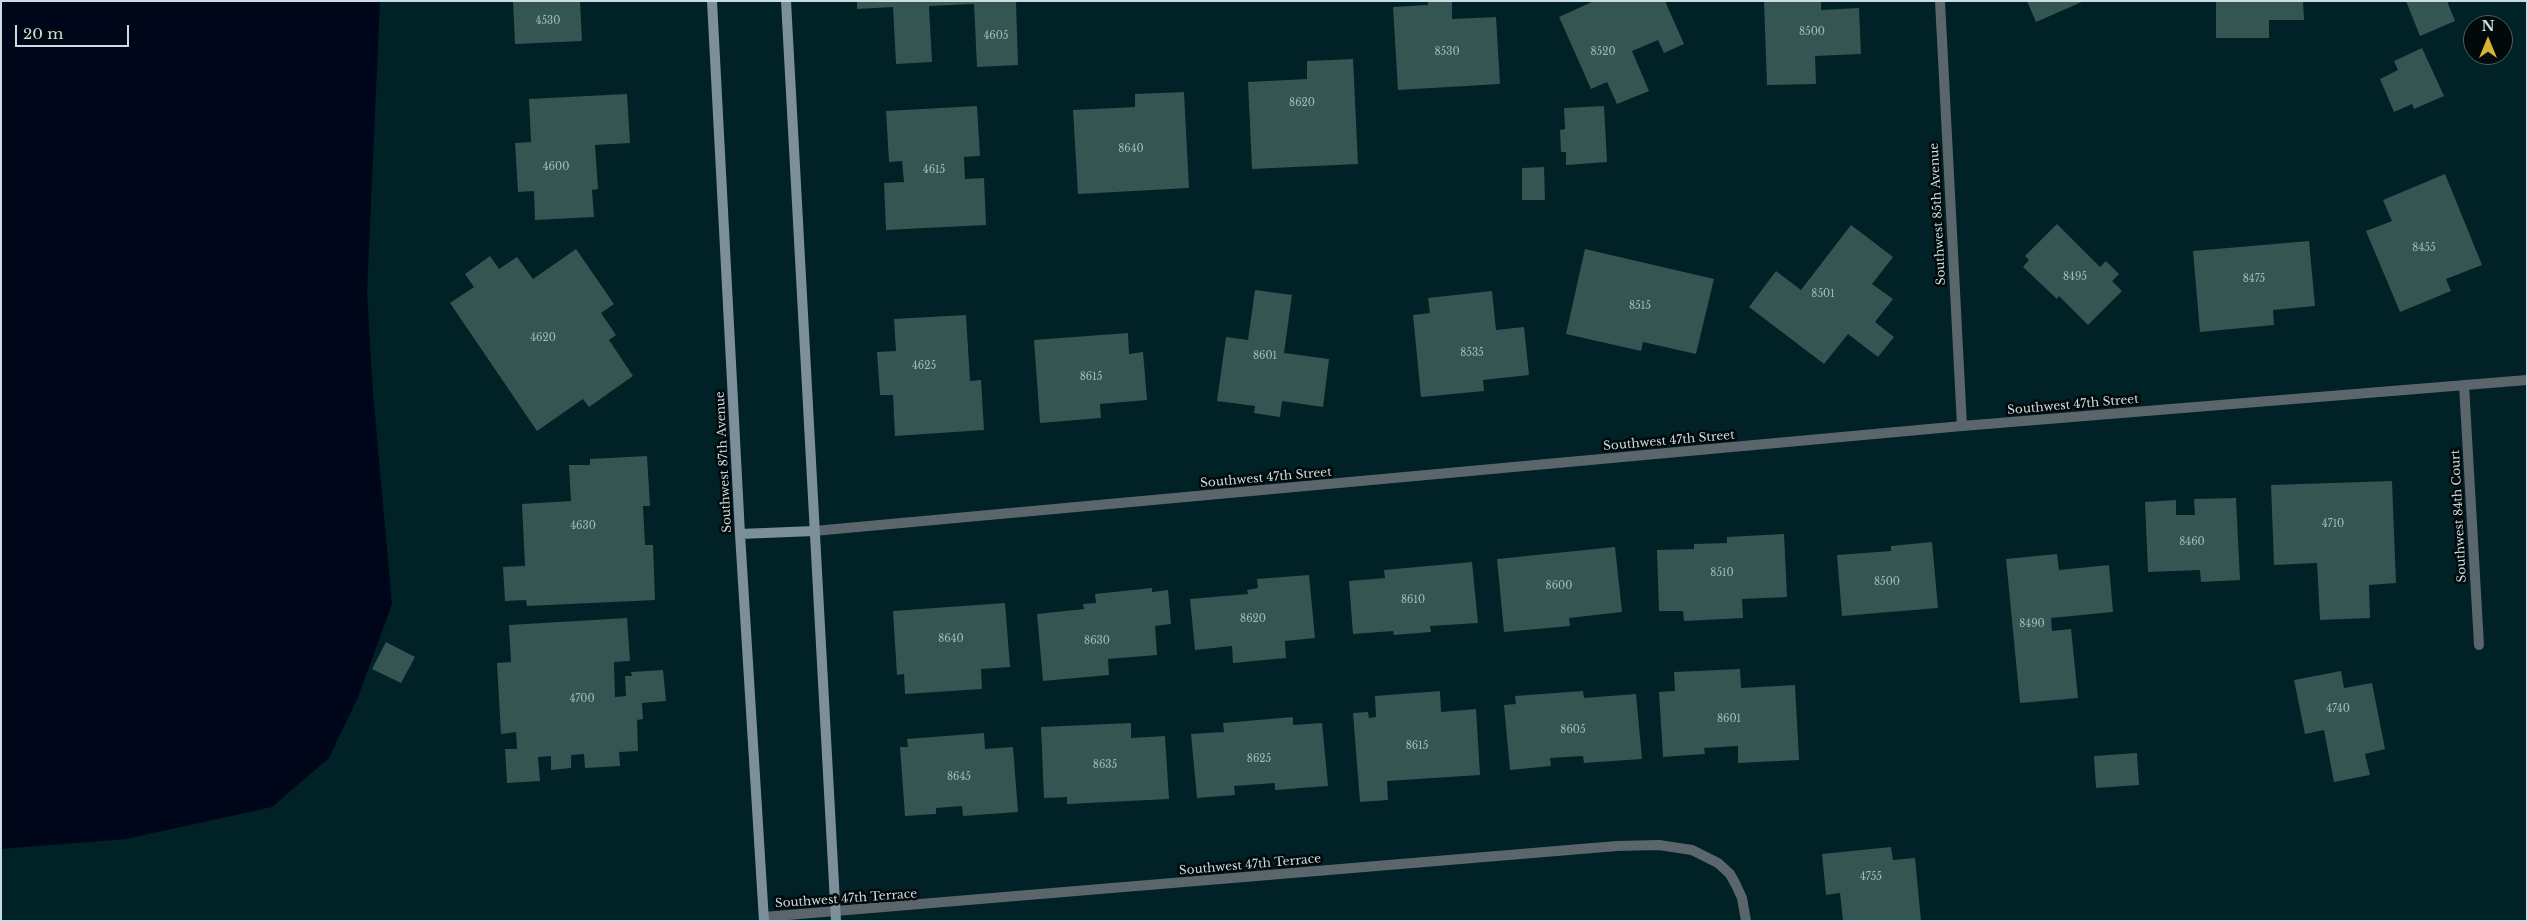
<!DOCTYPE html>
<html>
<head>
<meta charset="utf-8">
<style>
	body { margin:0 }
	#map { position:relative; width:2528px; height:922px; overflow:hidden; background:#002126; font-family:"Libre Baskerville",serif }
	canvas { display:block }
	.frame { position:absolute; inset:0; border:2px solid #cadcdf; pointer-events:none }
	.north { position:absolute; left:2463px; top:15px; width:50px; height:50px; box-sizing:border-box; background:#01090b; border:1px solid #515d60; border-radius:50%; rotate:0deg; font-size:14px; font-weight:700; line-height:20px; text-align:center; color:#cadcdf }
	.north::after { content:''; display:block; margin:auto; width:18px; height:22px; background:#d6b534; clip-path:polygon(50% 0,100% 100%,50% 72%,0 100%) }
	.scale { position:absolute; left:15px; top:25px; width:114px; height:22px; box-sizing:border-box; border:2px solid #cadcdf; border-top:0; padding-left:6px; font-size:15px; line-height:18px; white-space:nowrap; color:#cadcdf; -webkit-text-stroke:4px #01090b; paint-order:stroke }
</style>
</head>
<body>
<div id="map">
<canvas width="2528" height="922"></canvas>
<div class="frame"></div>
<div class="north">N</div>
<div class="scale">20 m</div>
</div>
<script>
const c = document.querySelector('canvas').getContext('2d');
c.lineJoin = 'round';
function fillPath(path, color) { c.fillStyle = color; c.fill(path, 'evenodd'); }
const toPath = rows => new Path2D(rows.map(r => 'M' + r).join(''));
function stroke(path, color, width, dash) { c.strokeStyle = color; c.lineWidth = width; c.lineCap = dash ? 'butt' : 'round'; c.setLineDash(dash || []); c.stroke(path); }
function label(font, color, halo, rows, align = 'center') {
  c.font = font + ' "Libre Baskerville",serif'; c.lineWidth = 5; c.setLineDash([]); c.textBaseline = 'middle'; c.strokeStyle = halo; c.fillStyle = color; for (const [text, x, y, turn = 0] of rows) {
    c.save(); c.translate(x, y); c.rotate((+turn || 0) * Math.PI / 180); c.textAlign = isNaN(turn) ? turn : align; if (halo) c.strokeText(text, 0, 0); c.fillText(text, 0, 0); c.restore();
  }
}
const water = toPath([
	[1,1,380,1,367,293,373,393,392,604,358,697,329,758,272,807,126,839,1,849]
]);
const building = toPath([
	[513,1,580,1,582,41,515,44],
	[857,1,1016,1,1018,65,977,67,974,4,929,6,932,62,896,64,893,7,857,9],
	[1428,1,1452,1,1452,19,1496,17,1500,84,1398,90,1393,7,1428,5],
	[1594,1,1665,1,1684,44,1664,53,1658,40,1632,51,1649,91,1617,104,1607,82,1591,89,1559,17],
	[1764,1,1821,1,1821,10,1859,8,1861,54,1815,56,1816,84,1767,85],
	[2027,1,2084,1,2036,22],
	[2216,1,2303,1,2304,20,2269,20,2269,38,2216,38],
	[2406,1,2447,1,2455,21,2420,36],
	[2422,48,2444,96,2414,109,2412,104,2394,112,2380,79,2398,70,2394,61],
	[1353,59,1358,164,1252,169,1248,82,1307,79,1307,61],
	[1184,92,1189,188,1078,194,1073,110,1135,107,1135,94],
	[627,94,630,143,595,145,598,189,592,190,594,217,535,220,534,191,518,192,515,143,531,142,529,99],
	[977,106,980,156,964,157,965,179,984,178,986,225,886,230,884,183,904,182,902,161,889,162,886,111],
	[1604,106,1607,162,1566,165,1566,152,1561,152,1560,130,1565,129,1564,108],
	[1544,167,1545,200,1522,200,1522,168],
	[2445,174,2482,265,2446,279,2451,291,2400,312,2366,231,2392,221,2383,200],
	[2057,224,2100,267,2106,261,2119,274,2112,281,2122,291,2088,325,2059,296,2057,299,2023,267,2029,260,2025,256],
	[1851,225,1893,257,1872,284,1893,299,1875,322,1894,337,1878,357,1848,334,1824,364,1749,307,1776,271,1801,290],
	[2309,241,2315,306,2273,310,2274,325,2200,332,2193,251],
	[576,249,614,304,601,313,616,335,609,340,633,376,589,407,583,399,537,431,450,303,474,287,465,274,490,256,499,269,517,257,533,279],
	[1585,249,1714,279,1696,354,1643,342,1641,351,1566,334],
	[1255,290,1292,295,1284,353,1329,359,1323,407,1282,401,1280,417,1254,413,1255,406,1217,401,1226,337,1248,340],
	[1492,291,1496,330,1524,327,1529,375,1483,380,1484,391,1421,397,1413,315,1430,313,1428,298],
	[966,315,970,381,981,380,984,430,895,436,893,395,880,395,877,352,896,351,894,319],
	[1128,333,1129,354,1143,352,1147,400,1100,404,1101,418,1040,423,1034,340],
	[647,456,650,506,643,506,645,545,653,545,655,600,527,606,526,600,505,601,503,567,525,566,522,504,571,501,569,465,590,465,590,459],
	[2392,481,2396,583,2369,585,2370,618,2320,620,2317,563,2274,565,2271,485],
	[2236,498,2240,580,2201,582,2200,570,2148,572,2145,502,2176,500,2176,515,2195,515,2194,499],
	[1784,534,1787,597,1742,599,1743,618,1684,621,1683,611,1659,611,1657,550,1694,549,1694,544,1727,543,1727,537],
	[1932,542,1938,608,1842,616,1837,555,1891,551,1891,546],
	[1615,547,1622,612,1569,618,1570,626,1504,632,1497,559],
	[2057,554,2059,570,2109,565,2113,612,2051,618,2052,631,2071,629,2078,698,2020,703,2006,559],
	[1472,562,1478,623,1430,626,1431,632,1394,635,1393,631,1353,634,1349,581,1385,578,1384,570],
	[1309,575,1315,638,1285,641,1286,658,1233,663,1232,646,1195,650,1190,599,1248,594,1247,590,1258,588,1257,579],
	[1152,588,1152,592,1168,590,1171,624,1155,626,1157,655,1108,659,1109,675,1043,681,1037,614,1084,609,1083,604,1096,603,1095,594],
	[1005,603,1010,667,981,669,982,689,905,694,904,674,897,675,893,611],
	[627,618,630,661,614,662,615,697,626,696,625,676,632,676,631,672,663,670,666,701,642,703,643,719,637,720,638,751,619,752,620,766,585,768,584,754,571,755,571,768,551,770,551,756,538,757,540,781,507,783,505,749,517,749,516,732,501,734,497,663,511,662,509,625],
	[386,642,415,657,401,683,372,669],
	[1740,669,1741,688,1795,685,1799,760,1738,763,1738,746,1704,748,1705,754,1663,757,1659,692,1675,691,1674,672],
	[2341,671,2344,688,2372,683,2385,749,2365,754,2370,775,2334,782,2324,730,2305,734,2294,680],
	[1440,691,1441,712,1476,709,1480,775,1387,781,1388,800,1360,802,1353,713,1368,712,1369,718,1376,717,1375,696],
	[1583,691,1584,698,1636,694,1642,759,1584,763,1583,756,1550,758,1551,766,1510,770,1504,705,1516,704,1515,696],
	[1293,717,1293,725,1322,723,1328,786,1275,790,1275,783,1234,786,1235,795,1197,798,1191,734,1224,732,1223,723],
	[1131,723,1131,738,1165,736,1169,799,1067,804,1067,797,1044,798,1041,727],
	[984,733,985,749,1013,747,1018,812,963,816,962,806,936,808,936,814,905,816,900,747,908,747,907,739],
	[2137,753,2139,785,2096,788,2094,756],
	[1891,847,1893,860,1915,858,1921,921,1843,921,1840,893,1826,895,1822,854]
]);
const minor = toPath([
	[1940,1,1962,426],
	[2464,385,2479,645],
	[814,531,1962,426,2527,380],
	[764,917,1617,846,1659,845,1692,850,1718,863,1730,874,1736,885,1742,898,1746,921]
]);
const secondary = toPath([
	[712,1,740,534,764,921],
	[786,1,836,921],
	[740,534,814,531]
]);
const numberNames = [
	["4530",548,21],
	["8500",1812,32],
	["4605",996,36],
	["8530",1447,52],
	["8520",1603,52],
	["8620",1302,103],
	["8640",1131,149],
	["4600",556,167],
	["4615",934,170],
	["8455",2424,248],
	["8495",2075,277],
	["8475",2254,279],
	["8501",1823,294],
	["8515",1640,306],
	["4620",543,338],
	["8535",1472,353],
	["8601",1265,356],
	["4625",924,366],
	["8615",1091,377],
	["4710",2333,524],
	["4630",583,526],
	["8460",2192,542],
	["8510",1722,573],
	["8500",1887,582],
	["8600",1559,586],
	["8610",1413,600],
	["8620",1253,619],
	["8490",2032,624],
	["8640",951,639],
	["8630",1097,641],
	["4700",582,699],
	["4740",2338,709],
	["8601",1729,719],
	["8605",1573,730],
	["8615",1417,746],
	["8625",1259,759],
	["8635",1105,765],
	["8645",959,777],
	["4755",1871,877]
];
const streetNames = [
	["Southwest 85th Avenue",1938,214,-93],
	["Southwest 47th Street",2073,405,-5],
	["Southwest 47th Street",1669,441,-5],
	["Southwest 87th Avenue",724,462,-93],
	["Southwest 47th Street",1266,478,-5],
	["Southwest 84th Court",2459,516,-93],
	["Southwest 47th Terrace",1250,865,-5],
	["Southwest 47th Terrace",846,899,-4]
];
fillPath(water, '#00061a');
fillPath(building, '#345551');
stroke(minor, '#5a656c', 10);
stroke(secondary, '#7c8f9a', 10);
label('10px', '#a4babc', null, numberNames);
label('12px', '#cadcdf', '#01090b', streetNames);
</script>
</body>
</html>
